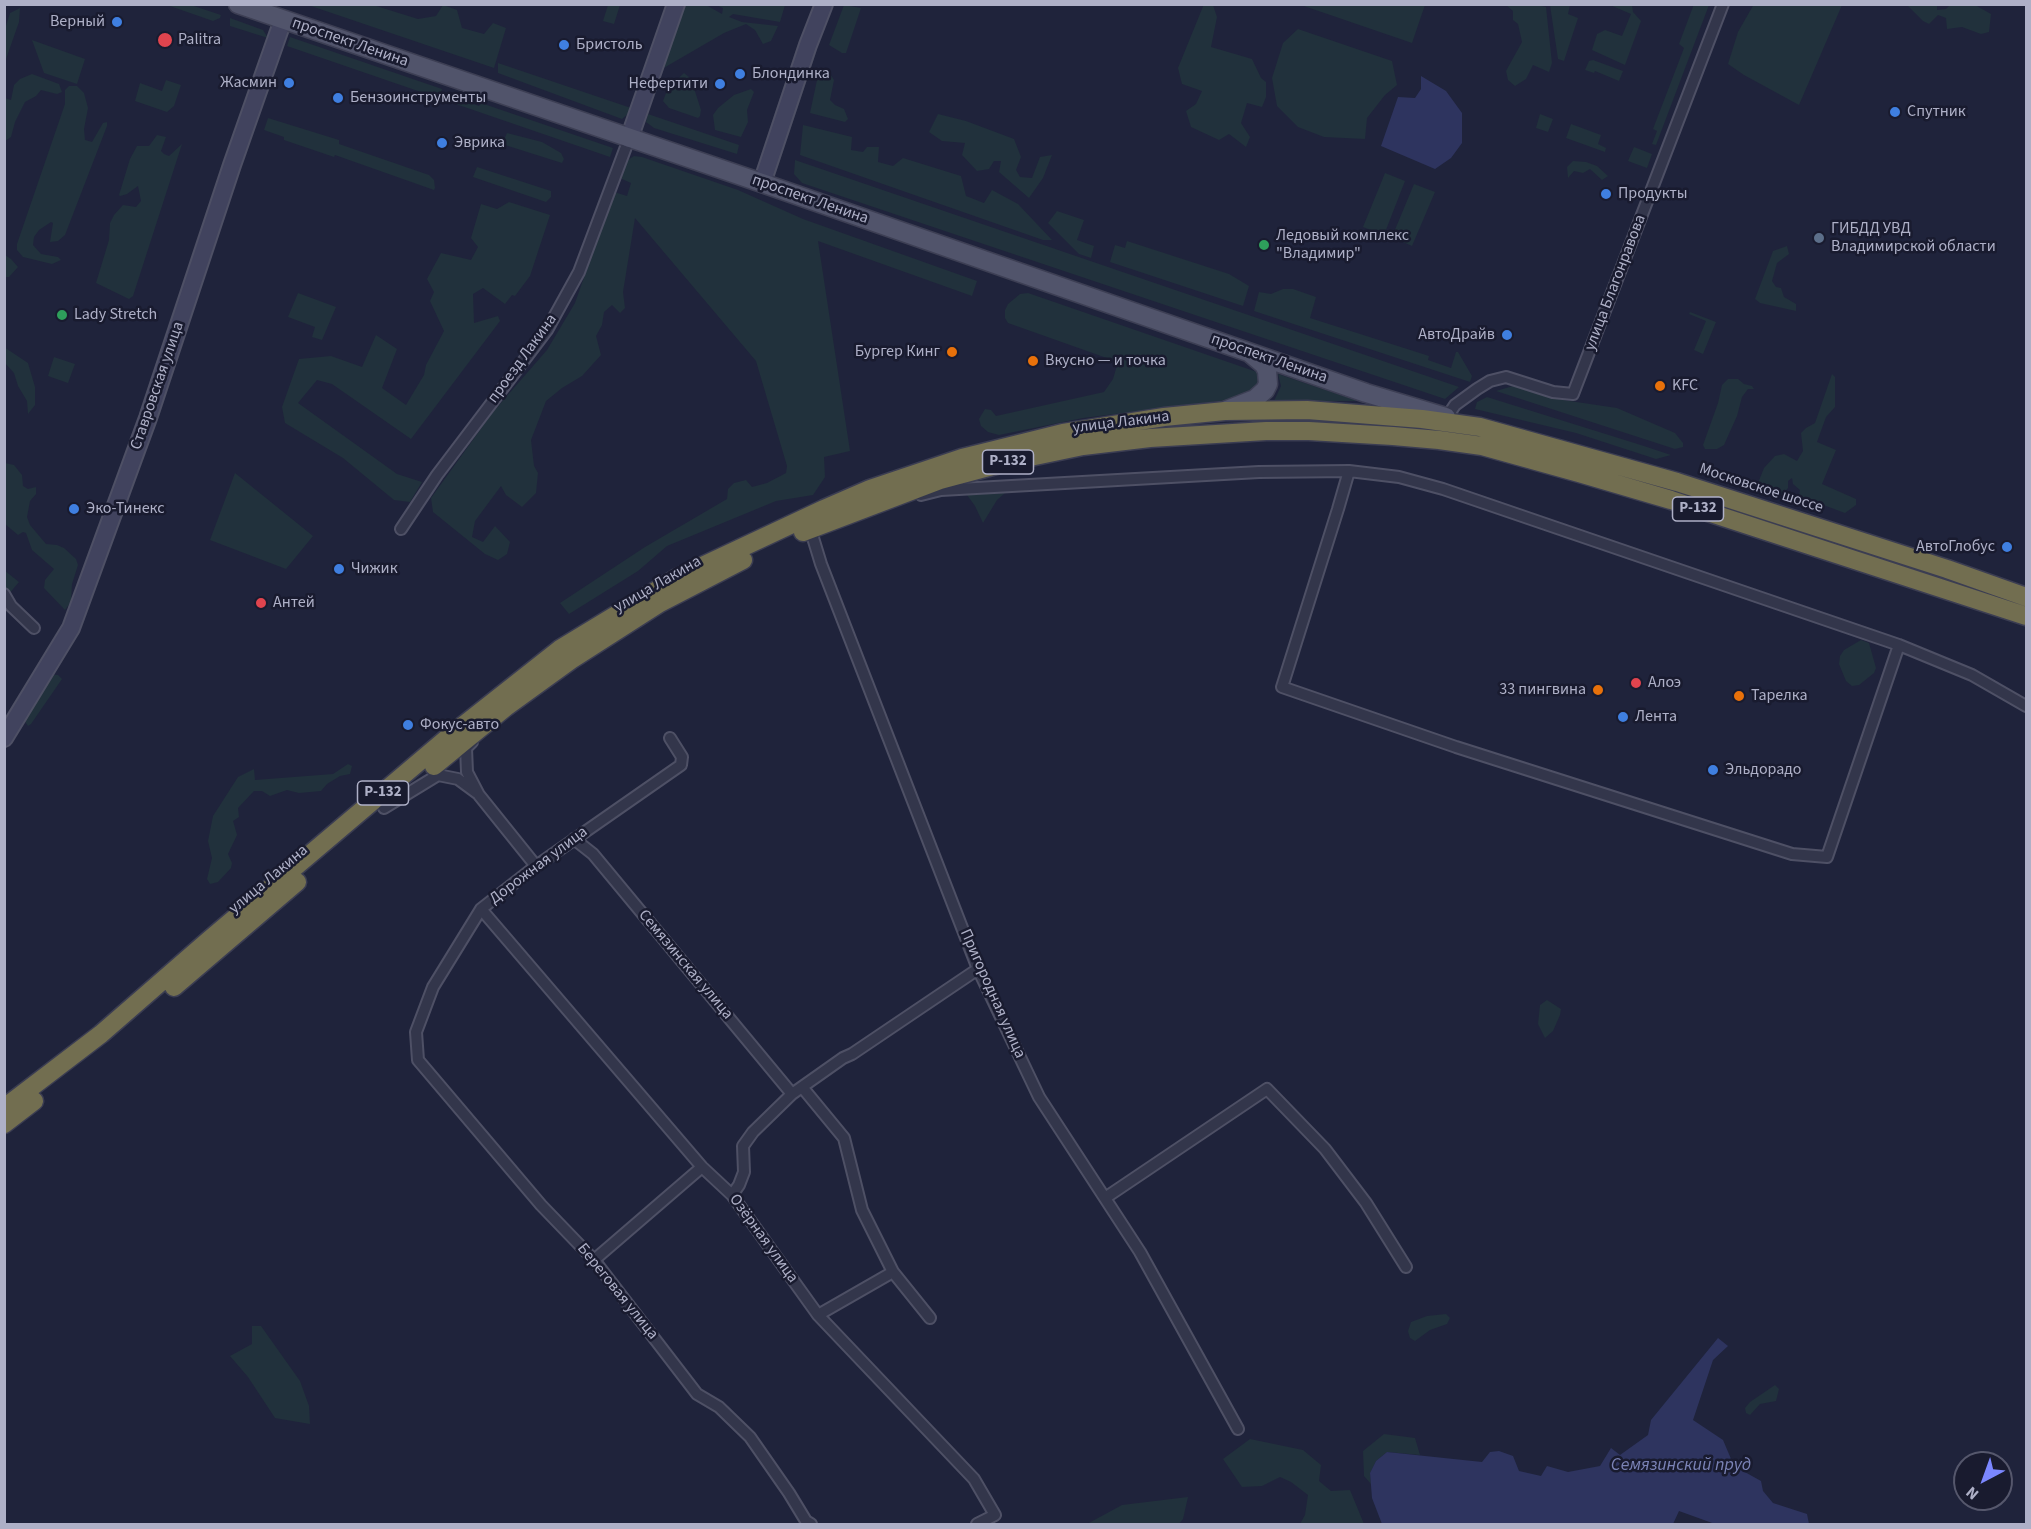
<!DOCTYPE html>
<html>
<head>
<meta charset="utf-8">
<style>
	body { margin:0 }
	#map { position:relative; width:2031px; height:1529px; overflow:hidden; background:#1f233b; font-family:"Source Sans 3",sans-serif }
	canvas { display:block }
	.frame { position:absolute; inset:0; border:6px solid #aeb0c7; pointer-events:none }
	.north { position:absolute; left:1953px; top:1451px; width:60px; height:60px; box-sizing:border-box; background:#191b2f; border:2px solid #55576c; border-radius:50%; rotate:221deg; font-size:16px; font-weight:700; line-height:24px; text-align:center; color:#aeb0c7 }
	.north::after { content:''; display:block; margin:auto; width:21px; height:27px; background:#7b87ff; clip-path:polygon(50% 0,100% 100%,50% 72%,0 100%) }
</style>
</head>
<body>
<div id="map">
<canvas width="2031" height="1529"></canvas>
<div class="frame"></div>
<div class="north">N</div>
</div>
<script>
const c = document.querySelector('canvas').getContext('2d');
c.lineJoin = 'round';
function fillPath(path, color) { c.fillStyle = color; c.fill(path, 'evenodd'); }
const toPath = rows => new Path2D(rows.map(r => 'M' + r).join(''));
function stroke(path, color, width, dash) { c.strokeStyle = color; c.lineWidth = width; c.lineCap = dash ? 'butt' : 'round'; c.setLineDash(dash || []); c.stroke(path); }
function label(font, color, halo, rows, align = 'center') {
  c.font = font + ' "Source Sans 3",sans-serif'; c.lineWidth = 5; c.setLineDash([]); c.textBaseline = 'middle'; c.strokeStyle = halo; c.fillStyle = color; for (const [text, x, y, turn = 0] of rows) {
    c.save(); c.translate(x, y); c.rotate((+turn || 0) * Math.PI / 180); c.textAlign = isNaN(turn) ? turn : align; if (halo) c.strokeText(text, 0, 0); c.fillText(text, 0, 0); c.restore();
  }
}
const green = toPath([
	[1204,4,1213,5,1217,17,1211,47,1252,59,1261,78,1266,82,1266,97,1262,107,1247,103,1241,123,1250,137,1246,147,1229,134,1219,140,1191,127,1186,111,1196,104,1202,91,1182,84,1178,68],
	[1694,4,1709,5,1656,145,1652,144,1657,131,1653,129,1684,48,1679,44],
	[1754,4,1842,5,1799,105,1744,75,1728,64,1738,32],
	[167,5,191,5,221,15,220,18,213,21],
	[308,5,373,5,418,19,436,16,443,5,457,10,462,28,484,34,493,23,506,28,494,68],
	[608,5,620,5,614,24,603,21],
	[684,5,706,5,722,14,723,8,716,5,785,5,780,22,733,14,729,17,742,22,778,26,771,41,763,44,755,30,746,24,724,33,662,69],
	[844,5,861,8,846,53,842,53,829,45],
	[1301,5,1425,5,1412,43],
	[1506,5,1537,5,1546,7,1552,63,1549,72,1533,65,1526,79,1515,86,1508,80,1506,71,1522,42,1518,24,1513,20,1513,11],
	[1550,5,1570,5,1568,14,1578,18,1564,61,1558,59],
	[1610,5,1632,5,1633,12,1641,21,1625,65,1592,50,1597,34,1605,30,1622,36,1631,14],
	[1907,5,1937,5,1937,10,1946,9,1950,5,1975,5,1991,14,1989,32,1981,34,1962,27,1947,29,1946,18,1938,15,1929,24,1923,21],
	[20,8,19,22,5,62,5,29,10,13],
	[230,18,263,30,268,38,230,26],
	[1298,29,1392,61,1397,85,1385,95,1367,118,1365,139,1324,137,1298,127,1277,106,1272,78,1283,43],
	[290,37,442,89,441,93,479,106,481,103,613,148,610,157,287,46],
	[32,40,85,59,77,84,44,73],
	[1593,60,1623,71,1619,81,1595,71,1594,73,1585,70,1589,61],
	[498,63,634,109,622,119,498,73],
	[829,72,834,80,830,100,835,105,844,109,848,119,845,122,810,113,817,80,824,73],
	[684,73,689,77,693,85,701,110,700,116,698,118,669,108,663,101,668,88],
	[32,74,59,84,62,92,57,94,41,90,36,96,25,102,15,122,11,137,5,141,5,98,11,100,14,85,20,79],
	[166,80,181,85,174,106,167,112,135,101,140,83,162,91],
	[69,86,77,86,84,93,88,108,84,129,85,140,92,142,103,123,107,122,107,126,65,235,58,241,50,242,53,223,51,222,39,230,34,237,33,245,41,254,58,257,61,260,52,264,23,257,17,250,17,244,65,104,65,90],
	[751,89,754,92,747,110,748,122,741,137,715,130,713,115,718,108,734,95],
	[648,114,739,145,737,154,654,128,646,122],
	[938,114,966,121,1014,139,1021,157,1016,170,1020,177,1032,178,1040,157,1052,155,1043,178,1029,198,999,172,1001,161,994,161,989,169,977,171,962,155,965,143,942,141,929,132],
	[1540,114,1553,119,1548,132,1536,128],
	[268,118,339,140,339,144,429,175,434,180,435,188,434,190,335,155,334,157,284,140,284,137,264,130],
	[1571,124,1601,135,1598,144,1606,148,1605,152,1566,138],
	[803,125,852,137,851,150,863,152,867,147,879,147,878,162,893,166,903,158,961,176,966,196,984,203,992,190,1018,204,1052,240,1043,240,800,155],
	[507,133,542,142,561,153,564,159,562,163,505,145,503,142],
	[157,135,166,137,161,151,164,154,169,156,182,144,133,296,129,299,96,283,109,240,110,223,114,215,123,205,136,207,141,201,138,186,127,194,120,196,119,195,130,159,137,146,149,146],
	[1634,147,1652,154,1647,168,1628,161],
	[634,156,642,157,738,190,803,219,977,281,972,296,818,241,850,451,824,457,825,477,813,495,776,501,667,546,638,571,569,614,560,603,645,547,727,499,728,489,734,483,746,480,752,487,767,483,786,473,787,466,756,361,635,218,623,292,625,308,620,313,612,305,604,312,602,325,596,336,601,355,582,376,562,388,546,401,531,440,534,466,538,473,536,493,522,507,506,495,501,486,475,521,472,537,483,542,495,526,510,542,507,554,498,560,485,554,433,512,431,498,493,412,547,350,575,303,614,192,627,196,631,183,622,179,621,175,626,161],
	[795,160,1459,387,1445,399,802,183,794,174],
	[1573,161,1586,162,1597,166,1608,176,1602,180,1590,169,1583,173,1574,171,1568,178,1567,167],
	[477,167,551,191,551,197,546,202,473,177],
	[1385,173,1405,181,1384,235,1363,227],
	[1414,184,1435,192,1412,246,1392,237],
	[509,202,550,215,530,276,515,296,512,295,505,304,483,288,473,294,474,323,498,316,500,321,411,439,332,384,317,380,298,403,397,474,422,482,410,502,394,500,343,458,285,423,282,407,299,359,331,356,362,367,376,335,397,349,382,388,406,405,424,375,426,365,444,331,430,301,434,292,427,279,441,253,471,260,478,247,471,238,481,204,497,209],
	[1057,211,1084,220,1077,240,1094,246,1091,258,1079,254,1048,223],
	[1127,241,1229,274,1249,286,1243,306,1110,262,1115,245,1125,248],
	[1787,246,1789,254,1777,263,1772,281,1776,287,1781,288,1784,297,1796,304,1796,311,1760,303,1755,299,1773,251],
	[5,255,11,259,18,267,9,277,5,277],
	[1283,289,1293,289,1316,297,1310,318,1426,355,1429,356,1428,360,1451,368,1456,352,1458,352,1472,376,1470,382,1254,311,1259,292,1271,294],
	[298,293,336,307,322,340,312,337,315,327,288,317],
	[1028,293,1257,372,1261,376,1260,388,1236,399,1083,418,999,435,988,432,981,426,979,419,985,409,991,410,996,416,1104,392,1113,379,1118,362,1008,323,1005,318,1005,310,1008,304,1020,294],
	[1690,312,1716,322,1703,354,1694,350,1706,321,1689,314],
	[4,347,28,363,35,387,35,405,28,414,27,401,18,386,14,373,5,363],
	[54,357,75,364,68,383,48,376],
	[1278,374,1358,401,1274,401,1281,386],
	[1832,374,1835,377,1835,407,1826,417,1817,442,1836,450,1822,484,1856,499,1856,505,1845,513,1799,496,1800,490,1793,484,1792,478,1788,481,1788,488,1781,496,1756,488,1764,468,1775,456,1784,454,1797,461,1803,451,1801,433,1806,428,1815,423],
	[1728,379,1738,379,1744,384,1752,386,1754,389,1748,389,1742,397,1737,416,1724,445,1717,449,1705,449,1703,445,1718,403,1722,385],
	[1513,386,1563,400,1617,408,1675,433,1683,443,1683,447,1675,449,1496,391],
	[1487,397,1644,446,1671,455,1656,459,1576,433,1475,409,1477,402],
	[5,463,14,465,22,475,23,486,28,489,36,487,36,494,30,501,27,517,30,525,46,544,57,545,64,548,76,559,78,565,72,584,71,602,65,610,44,588,45,580,54,569,32,550,26,533,23,532,18,535,5,524],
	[235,473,313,536,286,569,210,540],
	[1005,493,997,500,983,523,975,506,967,495],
	[4,570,19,582,8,595,5,591],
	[1861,640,1869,643,1876,668,1874,673,1859,685,1852,686,1846,681,1839,664,1840,656,1844,650],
	[54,675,58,675,62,679,31,724,28,726,24,720,27,714],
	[348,764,352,766,350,774,340,776,327,784,321,791,299,793,287,790,270,796,262,791,254,791,238,808,239,817,233,821,237,835,228,854,232,863,231,868,218,882,210,884,207,879,212,858,208,841,213,816,238,777,254,769,255,780,333,774],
	[1547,1000,1561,1009,1560,1015,1553,1031,1545,1038,1538,1024,1540,1005],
	[1446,1314,1450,1318,1447,1324,1430,1330,1415,1341,1410,1338,1408,1331,1411,1322,1427,1316],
	[252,1326,261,1326,300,1381,309,1406,310,1424,275,1418,248,1377,230,1356,252,1344],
	[1775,1385,1779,1389,1776,1401,1760,1404,1750,1415,1746,1413,1745,1408,1750,1402],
	[1384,1434,1415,1438,1420,1455,1387,1452,1376,1461,1370,1473,1371,1484,1364,1476,1363,1451],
	[1250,1439,1303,1450,1321,1465,1319,1481,1331,1491,1350,1490,1364,1524,1300,1524,1305,1515,1308,1495,1291,1482,1280,1477,1262,1486,1242,1487,1223,1459],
	[1188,1497,1183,1519,1179,1524,1087,1524,1122,1505]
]);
const water = toPath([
	[1421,76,1446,91,1462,113,1462,143,1451,158,1435,169,1381,146,1398,97,1415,98,1421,89],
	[1718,1338,1728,1346,1713,1360,1693,1420,1723,1440,1734,1466,1761,1481,1763,1491,1773,1503,1807,1514,1809,1524,1715,1524,1679,1511,1673,1524,1382,1524,1372,1498,1370,1473,1376,1461,1387,1452,1482,1462,1490,1452,1499,1451,1513,1456,1519,1471,1541,1476,1547,1466,1568,1472,1600,1466,1611,1448,1620,1455,1648,1435,1651,1420]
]);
const street = toPath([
	[1447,417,1455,405,1477,389,1490,381,1506,377,1553,392,1573,394,1723,4],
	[1349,471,1338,509,1282,687,1456,747,1792,854,1827,857,1899,645],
	[921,495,941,490,1259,472,1349,471,1399,477,1443,489,1899,645,1972,675,2026,706],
	[810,528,821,564,978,969,1039,1097,1140,1252,1238,1429],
	[401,529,437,475,547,330,579,272,629,139],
	[4,594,11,606,34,628],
	[670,738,682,757,681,765,536,866,481,909,433,987,416,1032,418,1060,541,1205,594,1260,697,1394,719,1407,750,1437,789,1493,806,1521,811,1524],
	[472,742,466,748,467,772,479,795,536,866],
	[384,808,438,775,458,779,477,793],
	[574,839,593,854,792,1094],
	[481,909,702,1167,732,1195,818,1315,974,1479,995,1515,977,1524],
	[802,1087,844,1138,862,1210,893,1272,930,1318],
	[732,1195,739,1185,744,1172,743,1146,753,1132,792,1094,843,1058,852,1054,978,969],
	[1105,1198,1267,1089,1325,1149,1366,1203,1406,1267],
	[594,1260,702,1167],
	[818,1315,893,1272]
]);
const secondary = toPath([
	[629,139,676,4],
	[762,183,808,45,824,4],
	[4,738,71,628,148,418,232,165,283,20]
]);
const primary = toPath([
	[238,4,762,183,1366,393,1446,417],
	[1227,410,1255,399,1265,390,1268,384,1267,371,1264,365,1251,354]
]);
const highway = toPath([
	[803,532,940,480,1011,461,1083,446,1150,438,1266,431,1309,431,1393,436,1439,440,1482,446,1579,473,1671,500,2026,616],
	[434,766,506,707,571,660,660,603,743,560],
	[174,987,297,882],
	[4,1108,101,1034,209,940,446,739,560,649,677,578,824,509,870,489,962,458,1063,433,1164,417,1225,411,1307,410,1422,419,1480,427,1677,482,1947,569,2026,597],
	[4,1124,34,1101]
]);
const markers = [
	[117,22,6,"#3f7fe0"],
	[165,40,8,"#e0444e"],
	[564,45,6,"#3f7fe0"],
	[740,74,6,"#3f7fe0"],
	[289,83,6,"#3f7fe0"],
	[720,84,6,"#3f7fe0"],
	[338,98,6,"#3f7fe0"],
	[1895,112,6,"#3f7fe0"],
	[442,143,6,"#3f7fe0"],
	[1606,194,6,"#3f7fe0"],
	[1819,238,6,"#5c6f8a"],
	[1264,245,6,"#2e9e5b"],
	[62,315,6,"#2e9e5b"],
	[1507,335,6,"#3f7fe0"],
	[952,352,6,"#e8710a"],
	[1033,361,6,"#e8710a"],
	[1660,386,6,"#e8710a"],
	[74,509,6,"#3f7fe0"],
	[2007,547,6,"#3f7fe0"],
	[339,569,6,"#3f7fe0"],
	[261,603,6,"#e0444e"],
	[1636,683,6,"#e0444e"],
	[1598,690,6,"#e8710a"],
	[1739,696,6,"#e8710a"],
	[1623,717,6,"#3f7fe0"],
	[408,725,6,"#3f7fe0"],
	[1713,770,6,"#3f7fe0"]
];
const shields = [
	[1008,462,51],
	[1698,509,51],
	[383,793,51]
];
const shieldNames = [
	["Р-132",1008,462],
	["Р-132",1698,509],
	["Р-132",383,793]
];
const poiNames = [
	["Верный",105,22,"right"],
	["Palitra",178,40],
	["Бристоль",576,45],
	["Блондинка",752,74],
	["Жасмин",277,83,"right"],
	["Нефертити",708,84,"right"],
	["Бензоинструменты",350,98],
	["Спутник",1907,112],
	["Эврика",454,143],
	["Продукты",1618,194],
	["ГИБДД УВД",1831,229],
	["Владимирской области",1831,247],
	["Ледовый комплекс",1276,236],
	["\"Владимир\"",1276,254],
	["Lady Stretch",74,315],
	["АвтоДрайв",1495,335,"right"],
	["Бургер Кинг",940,352,"right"],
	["Вкусно — и точка",1045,361],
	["KFC",1672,386],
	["Эко-Тинекс",86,509],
	["АвтоГлобус",1995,547,"right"],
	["Чижик",351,569],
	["Антей",273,603],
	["Алоэ",1648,683],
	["33 пингвина",1586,690,"right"],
	["Тарелка",1751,696],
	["Лента",1635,717],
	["Фокус-авто",420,725],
	["Эльдорадо",1725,770]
];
const streetNames = [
	["проспект Ленина",350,43,19],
	["проспект Ленина",810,200,19],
	["улица Благонравова",1616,283,-69],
	["проезд Лакина",523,359,-54],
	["проспект Ленина",1269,359,19],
	["Ставровская улица",158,386,-71],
	["улица Лакина",1121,423,-7],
	["Московское шоссе",1761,489,18],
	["улица Лакина",658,585,-30],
	["Дорожная улица",539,866,-37],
	["улица Лакина",269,880,-40],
	["Семязинская улица",685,965,50],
	["Пригородная улица",992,994,66],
	["Озёрная улица",763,1239,54],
	["Береговая улица",617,1292,51]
];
const waterNames = [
	["Семязинский пруд",1681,1466]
];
fillPath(green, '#21313c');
fillPath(water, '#2e345f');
stroke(street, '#4e5065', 14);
stroke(secondary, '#4e5065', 20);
stroke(primary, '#3d3f54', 21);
stroke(highway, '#3b3d52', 21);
stroke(street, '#33364b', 10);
stroke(secondary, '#41435e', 16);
stroke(primary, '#51546b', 18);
stroke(highway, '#726e50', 18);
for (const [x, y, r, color] of markers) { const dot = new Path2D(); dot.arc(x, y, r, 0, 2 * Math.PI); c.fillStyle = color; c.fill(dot); stroke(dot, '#191b2f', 2); }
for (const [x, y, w] of shields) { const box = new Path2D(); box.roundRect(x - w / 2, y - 12, w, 24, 4.5); c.fillStyle = '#191b2f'; c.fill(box); stroke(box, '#aeb0c7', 1.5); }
label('bold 15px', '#aeb0c7', null, shieldNames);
label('16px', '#aeb0c7', '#191b2f', poiNames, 'left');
label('16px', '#aeb0c7', '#191b2f', streetNames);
label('italic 18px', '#7b83b6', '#191b2f', waterNames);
</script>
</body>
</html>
